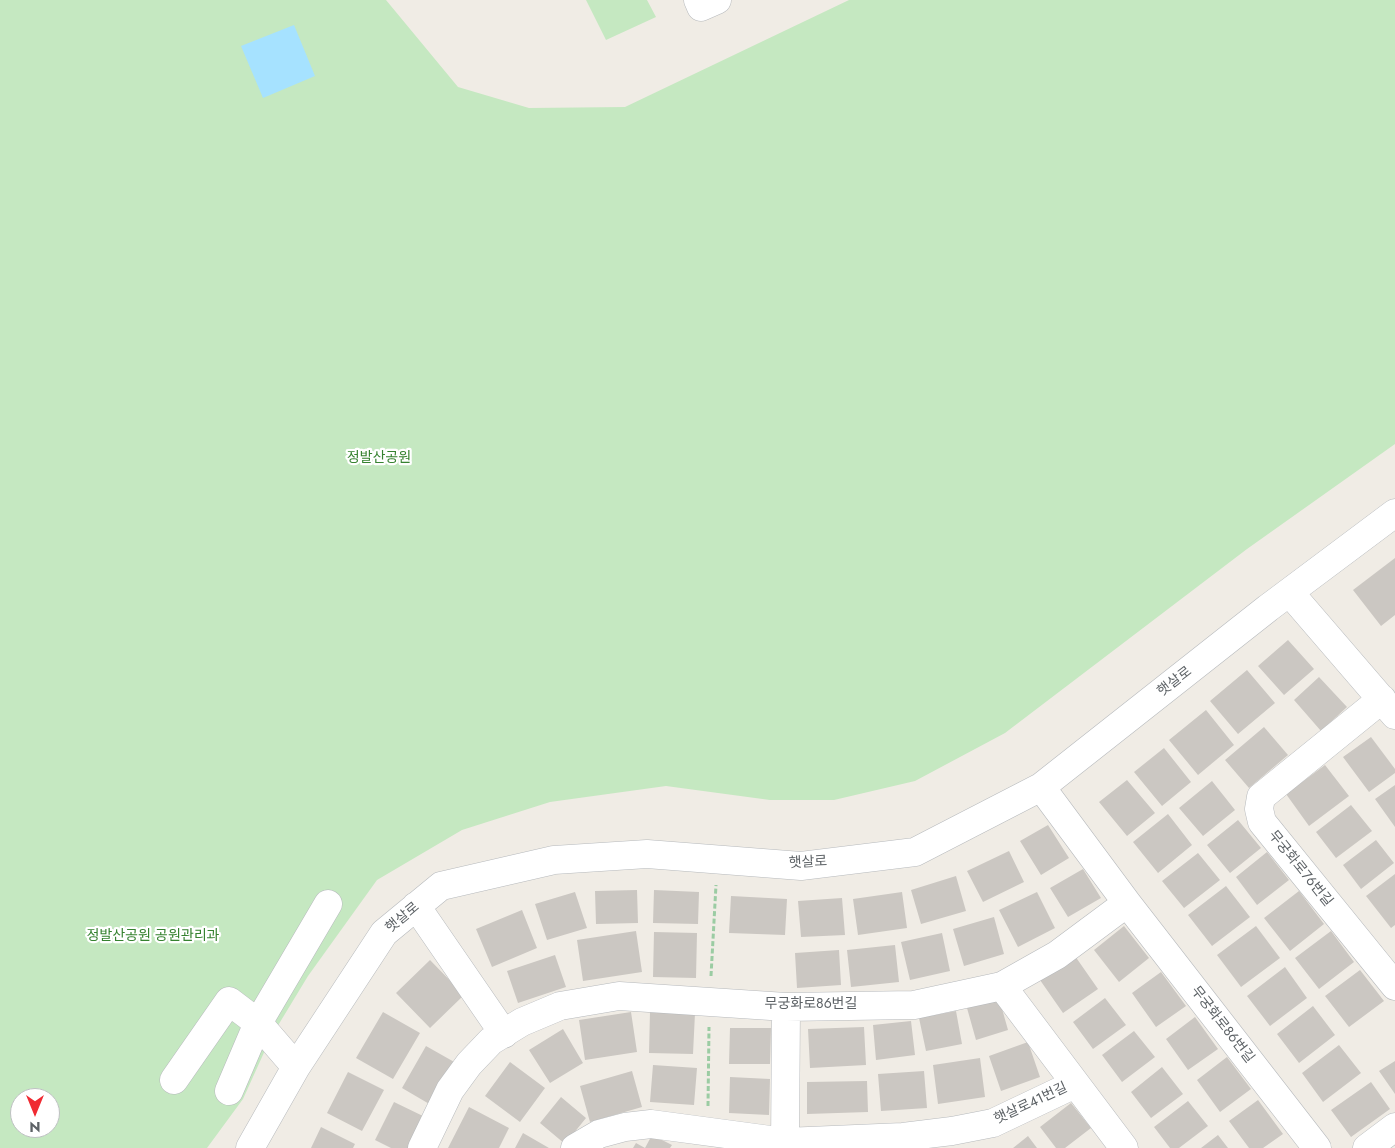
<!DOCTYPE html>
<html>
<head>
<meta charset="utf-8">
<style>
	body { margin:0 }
	#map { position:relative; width:1395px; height:1148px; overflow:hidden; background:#f0ece5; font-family:Jost,sans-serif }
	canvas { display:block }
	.north { position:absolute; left:10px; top:1088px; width:50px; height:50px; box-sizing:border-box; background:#fff; border:1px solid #bec0c2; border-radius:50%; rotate:180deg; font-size:14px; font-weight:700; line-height:20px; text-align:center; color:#5d6266 }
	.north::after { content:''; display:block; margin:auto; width:18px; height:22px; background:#f02b32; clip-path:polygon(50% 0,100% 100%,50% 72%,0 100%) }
</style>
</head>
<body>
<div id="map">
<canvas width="1395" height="1148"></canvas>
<div class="north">N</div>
</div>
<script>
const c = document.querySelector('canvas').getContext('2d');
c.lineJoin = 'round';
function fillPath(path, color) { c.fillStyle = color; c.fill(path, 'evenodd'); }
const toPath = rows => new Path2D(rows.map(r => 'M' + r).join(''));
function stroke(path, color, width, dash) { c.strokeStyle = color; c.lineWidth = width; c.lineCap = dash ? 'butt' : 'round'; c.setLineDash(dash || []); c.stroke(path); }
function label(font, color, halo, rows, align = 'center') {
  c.font = font + ' Jost,"Noto Sans KR",sans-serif'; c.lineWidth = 4.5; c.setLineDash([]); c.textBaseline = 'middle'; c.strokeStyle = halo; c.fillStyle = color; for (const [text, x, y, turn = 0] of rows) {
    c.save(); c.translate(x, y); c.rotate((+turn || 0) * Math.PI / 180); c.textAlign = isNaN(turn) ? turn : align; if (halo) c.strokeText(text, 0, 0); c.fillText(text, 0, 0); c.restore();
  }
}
const green = toPath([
	[0,0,386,0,458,87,529,108,625,107,849,0,1395,0,1395,444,1247,549,1005,733,915,781,834,800,770,800,666,786,550,802,462,830,377,880,308,976,271,1037,243,1099,207,1148,0,1148],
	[20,1098,50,1098,50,1128,20,1128],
	[586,0,647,0,656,17,606,40]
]);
const water = toPath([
	[294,25,315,76,263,98,241,46]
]);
const building = toPath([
	[1395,558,1395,615,1381,626,1353,590],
	[1288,640,1314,669,1284,695,1258,666],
	[1247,670,1275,703,1238,734,1210,701],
	[1319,677,1347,707,1321,731,1294,700],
	[1206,710,1234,745,1198,775,1169,740],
	[1264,727,1288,755,1249,788,1225,760],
	[1371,737,1395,769,1395,773,1369,792,1343,757],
	[1164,748,1191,782,1162,806,1134,772],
	[1325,765,1349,796,1309,826,1286,794],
	[1127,780,1155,813,1127,836,1099,802],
	[1212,781,1235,810,1203,836,1179,808],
	[1395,785,1395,827,1375,799],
	[1351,805,1372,831,1336,858,1316,832],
	[1168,814,1192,845,1158,873,1133,842],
	[1238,820,1261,848,1230,873,1207,845],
	[1048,825,1069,858,1041,875,1020,841],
	[1376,840,1394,863,1361,889,1343,865],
	[1009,851,1024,882,983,902,967,871],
	[1267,852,1289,880,1257,905,1236,877],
	[1198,853,1220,880,1184,908,1162,881],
	[1083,869,1101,898,1068,917,1050,888],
	[1395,874,1395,925,1391,928,1366,896],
	[956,876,966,911,921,924,911,890],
	[1226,886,1250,917,1212,946,1188,915],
	[637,890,638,923,596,924,595,891],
	[654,890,699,892,698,924,653,923],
	[1299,891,1324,924,1290,951,1264,918],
	[575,892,587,928,547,940,535,904],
	[902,892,907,928,858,935,853,899],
	[1037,892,1055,928,1018,947,999,910],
	[731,896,787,899,785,935,729,933],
	[842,898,845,935,801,937,798,901],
	[522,910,537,948,492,967,476,929],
	[994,917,1004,954,964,966,953,929],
	[1124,926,1149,958,1119,982,1094,950],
	[1256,926,1280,958,1241,987,1217,955],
	[636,931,642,972,583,981,577,940],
	[1331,931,1354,962,1319,989,1295,958],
	[654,932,697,933,696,978,653,977],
	[942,933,950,971,910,980,901,942],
	[895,945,899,982,851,987,847,950],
	[839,950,841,985,797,988,795,953],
	[555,955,566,987,518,1003,507,971],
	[1075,956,1098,989,1063,1013,1040,980],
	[430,960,464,995,430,1028,396,993],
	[1285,967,1307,998,1270,1026,1247,996],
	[1360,970,1384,1001,1349,1027,1325,996],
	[1161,972,1186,1006,1156,1027,1132,993],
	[999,998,1008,1030,976,1040,967,1008],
	[1105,998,1126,1025,1093,1049,1073,1022],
	[1313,1006,1335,1035,1299,1063,1277,1034],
	[956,1011,962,1044,926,1051,919,1018],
	[383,1012,420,1033,393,1079,356,1058],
	[631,1012,637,1052,585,1060,579,1020],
	[650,1012,695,1013,693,1054,649,1053],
	[1195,1017,1218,1049,1188,1070,1166,1039],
	[911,1021,915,1055,876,1060,873,1025],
	[864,1027,866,1065,810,1068,808,1029],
	[730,1028,771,1028,770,1064,729,1064],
	[563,1029,583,1063,550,1083,529,1050],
	[1134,1031,1155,1057,1122,1082,1102,1055],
	[1028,1042,1040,1077,1001,1091,989,1056],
	[1339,1045,1361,1073,1323,1102,1302,1073],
	[426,1046,456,1063,431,1105,402,1088],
	[1227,1057,1251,1089,1220,1112,1197,1080],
	[980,1058,985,1097,938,1104,933,1065],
	[1395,1061,1395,1094,1379,1071],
	[510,1062,545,1088,520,1122,485,1096],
	[653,1065,697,1068,694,1105,650,1102],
	[1162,1067,1183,1094,1151,1118,1131,1092],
	[632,1071,642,1107,590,1122,580,1086],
	[924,1071,927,1108,881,1111,878,1074],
	[348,1072,384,1090,362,1131,327,1113],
	[730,1077,770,1079,769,1115,729,1113],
	[867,1081,868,1112,807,1114,807,1082],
	[1371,1082,1390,1109,1351,1137,1331,1110],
	[561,1097,586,1118,565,1144,540,1123],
	[1258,1100,1283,1134,1263,1148,1249,1148,1229,1121],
	[1188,1101,1208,1126,1179,1148,1170,1148,1154,1127],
	[394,1102,425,1117,409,1148,391,1148,375,1140],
	[1071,1103,1091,1128,1065,1148,1056,1148,1040,1127],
	[469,1107,509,1128,499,1148,448,1148],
	[321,1127,355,1144,353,1148,311,1148],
	[523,1133,549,1148,515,1148],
	[652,1135,672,1145,670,1148,633,1148,636,1143,645,1148],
	[1218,1135,1228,1148,1201,1148],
	[1028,1136,1037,1148,1013,1148]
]);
const path = toPath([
	[711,976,716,885],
	[708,1106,709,1027]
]);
const minor = toPath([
	[698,0,701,7,717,0],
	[1290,593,1395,715],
	[1382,699,1261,797,1259,809,1262,822,1395,986],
	[1041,787,1127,903,1317,1148],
	[416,906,504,1034],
	[1002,986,1124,1148],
	[174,1080,229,1001,258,1023,296,1067],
	[229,1091,258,1023,328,904],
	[250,1148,296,1067,384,933,441,886,554,860,647,854,801,866,915,852,1041,787,1268,608,1395,513],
	[422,1148,450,1090,469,1064,491,1041,522,1022,560,1006,619,996,786,1007,914,1005,1002,986,1057,955,1127,903],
	[575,1148,599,1134,625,1127,651,1124,785,1142,903,1137,952,1131,993,1123,1075,1084],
	[785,1148,786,1007],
	[1367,1148,1395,1127]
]);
const parkNames = [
	["정발산공원",379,459],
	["정발산공원 공원관리과",153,937]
];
const streetNames = [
	["햇살로",1175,682,-38],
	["햇살로",808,863,-3],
	["무궁화로76번길",1300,869,51],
	["햇살로",403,918,-40],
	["무궁화로86번길",811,1005],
	["무궁화로86번길",1222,1025,52],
	["햇살로41번길",1031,1104,-25]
];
fillPath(green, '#c5e8c1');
fillPath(water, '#a6e2ff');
fillPath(building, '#cbc7c2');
stroke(minor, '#b6b9bc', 29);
stroke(path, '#9bcca3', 3, [5, 2.5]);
stroke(minor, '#fff', 28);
label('14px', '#368230', '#fff', parkNames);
label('14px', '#5d6266', '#fff', streetNames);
</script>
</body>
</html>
